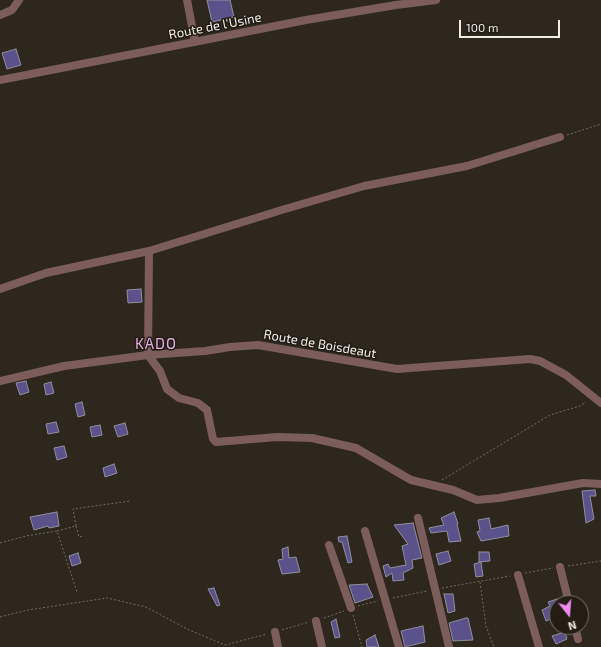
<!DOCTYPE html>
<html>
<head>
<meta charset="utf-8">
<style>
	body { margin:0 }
	#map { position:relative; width:601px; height:647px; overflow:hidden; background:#2d271e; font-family:"Exo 2",sans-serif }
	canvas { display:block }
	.north { position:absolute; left:549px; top:595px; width:40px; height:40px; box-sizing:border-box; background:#231d14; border:1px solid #757068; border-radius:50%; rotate:163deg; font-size:11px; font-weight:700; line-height:16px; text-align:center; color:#f0ece6 }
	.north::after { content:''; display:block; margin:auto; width:14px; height:18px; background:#f18af4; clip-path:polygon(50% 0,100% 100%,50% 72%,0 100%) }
	.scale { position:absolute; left:459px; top:20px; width:101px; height:18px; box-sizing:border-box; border:2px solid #f0ece6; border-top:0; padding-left:5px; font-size:12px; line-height:14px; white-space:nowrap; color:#f0ece6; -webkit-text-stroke:3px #231d14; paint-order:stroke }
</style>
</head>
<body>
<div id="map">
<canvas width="601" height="647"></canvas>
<div class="north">N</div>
<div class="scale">100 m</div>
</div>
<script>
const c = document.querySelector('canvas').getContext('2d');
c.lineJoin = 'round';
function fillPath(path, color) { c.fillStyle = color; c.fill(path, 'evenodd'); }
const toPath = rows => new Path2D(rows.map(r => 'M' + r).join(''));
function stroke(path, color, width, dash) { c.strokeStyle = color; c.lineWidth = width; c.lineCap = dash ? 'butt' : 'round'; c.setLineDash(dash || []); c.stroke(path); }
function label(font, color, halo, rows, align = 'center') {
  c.font = font + ' "Exo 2",sans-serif'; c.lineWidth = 3; c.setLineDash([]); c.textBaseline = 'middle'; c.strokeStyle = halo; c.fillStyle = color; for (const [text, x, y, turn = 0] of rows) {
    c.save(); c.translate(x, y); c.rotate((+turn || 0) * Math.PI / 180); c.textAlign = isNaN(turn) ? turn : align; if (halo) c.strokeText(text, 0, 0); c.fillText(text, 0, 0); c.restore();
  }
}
const building = toPath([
	[207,0,230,0,234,17,212,22,207,0],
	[16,49,21,65,7,69,2,53,16,49],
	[141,289,142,302,128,303,127,290,141,289],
	[26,381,29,392,20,395,16,383,26,381],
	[51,382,54,393,46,395,44,384,51,382],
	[82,402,85,415,78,417,75,404,82,402],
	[56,422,59,432,48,434,46,424,56,422],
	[125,423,128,434,118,437,114,426,125,423],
	[100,425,102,435,92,437,90,427,100,425],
	[64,446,67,457,57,460,54,448,64,446],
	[114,464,117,473,105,477,103,468,114,464],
	[595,490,596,496,590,496,594,519,586,523,582,491,595,490],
	[57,512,59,526,49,528,48,526,34,530,30,517,57,512],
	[454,512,458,524,457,524,461,541,449,542,447,531,431,533,429,528,444,525,441,518,454,512],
	[489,518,491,529,508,525,509,536,481,541,477,532,480,531,478,520,489,518],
	[413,523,422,558,412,560,413,568,403,573,404,580,393,581,392,573,386,577,383,566,388,564,390,568,406,565,402,546,408,544,394,525,413,523],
	[347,536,352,562,348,563,342,542,339,542,338,537,347,536],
	[288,547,289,558,296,557,300,572,282,574,278,560,283,559,282,549,288,547],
	[448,551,451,561,439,565,436,554,448,551],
	[479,552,489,552,490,561,479,562,479,552],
	[78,553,81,563,72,566,69,556,78,553],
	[481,562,483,576,476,577,474,564,481,562],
	[367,584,373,597,355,603,349,585,367,584],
	[214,588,220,605,217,606,208,589,214,588],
	[444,594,453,594,455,611,448,613,444,594],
	[557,599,557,611,550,614,551,619,546,621,542,610,550,606,548,602,557,599],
	[466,618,468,618,473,640,453,641,449,623,466,618],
	[336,619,340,637,335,638,331,622,336,619],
	[423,626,425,642,405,647,401,631,423,626],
	[565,632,567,639,556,644,552,636,565,632],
	[375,635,379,647,367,647,366,640,375,635]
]);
const path = toPath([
	[567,135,601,124],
	[442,480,550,415,580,406,586,402],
	[76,526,73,509,130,501],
	[57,531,76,526,79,537,83,536],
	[0,543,26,536,57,531,77,592],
	[568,566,601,561],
	[525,573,553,568],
	[480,582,486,626,494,647],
	[442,588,510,576],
	[393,598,427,591],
	[358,606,378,601],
	[353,615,362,647],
	[0,617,28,610,107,598,146,607,187,629,225,645,267,634],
	[324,618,344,611],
	[282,630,309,622]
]);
const minor = toPath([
	[187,0,195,42],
	[0,15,12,10,19,0],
	[0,80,306,20,396,5,436,0],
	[149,251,148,355,160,371,167,389,179,398,198,403,207,410,213,439,216,442,277,437,312,438,356,448,411,480,453,490,477,500,499,498,583,483,601,484],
	[0,289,46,273,149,251,285,209,364,186,467,166,560,137],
	[0,381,64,366,148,355,205,351,230,347,258,345,397,369,530,359,540,361,566,375,601,403],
	[418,518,449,647],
	[365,531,399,647],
	[329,545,351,608],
	[560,567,569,603],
	[518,575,539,647],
	[316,621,322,647],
	[575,627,578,639],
	[275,632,278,647]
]);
const streetNames = [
	["Route de l'Usine",215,26,-11],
	["Route de Boisdeaut",320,344,10]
];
const quarterNames = [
	["KADO",156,344]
];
fillPath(building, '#5b528c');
stroke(building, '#908f9c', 1);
stroke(path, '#726d65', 1, [2, 2]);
stroke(minor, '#7c5d5c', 8);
label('13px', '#f0ece6', '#231d14', streetNames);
c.letterSpacing = '1px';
label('15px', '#e5ace6', '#231d14', quarterNames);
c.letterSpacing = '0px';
</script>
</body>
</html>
